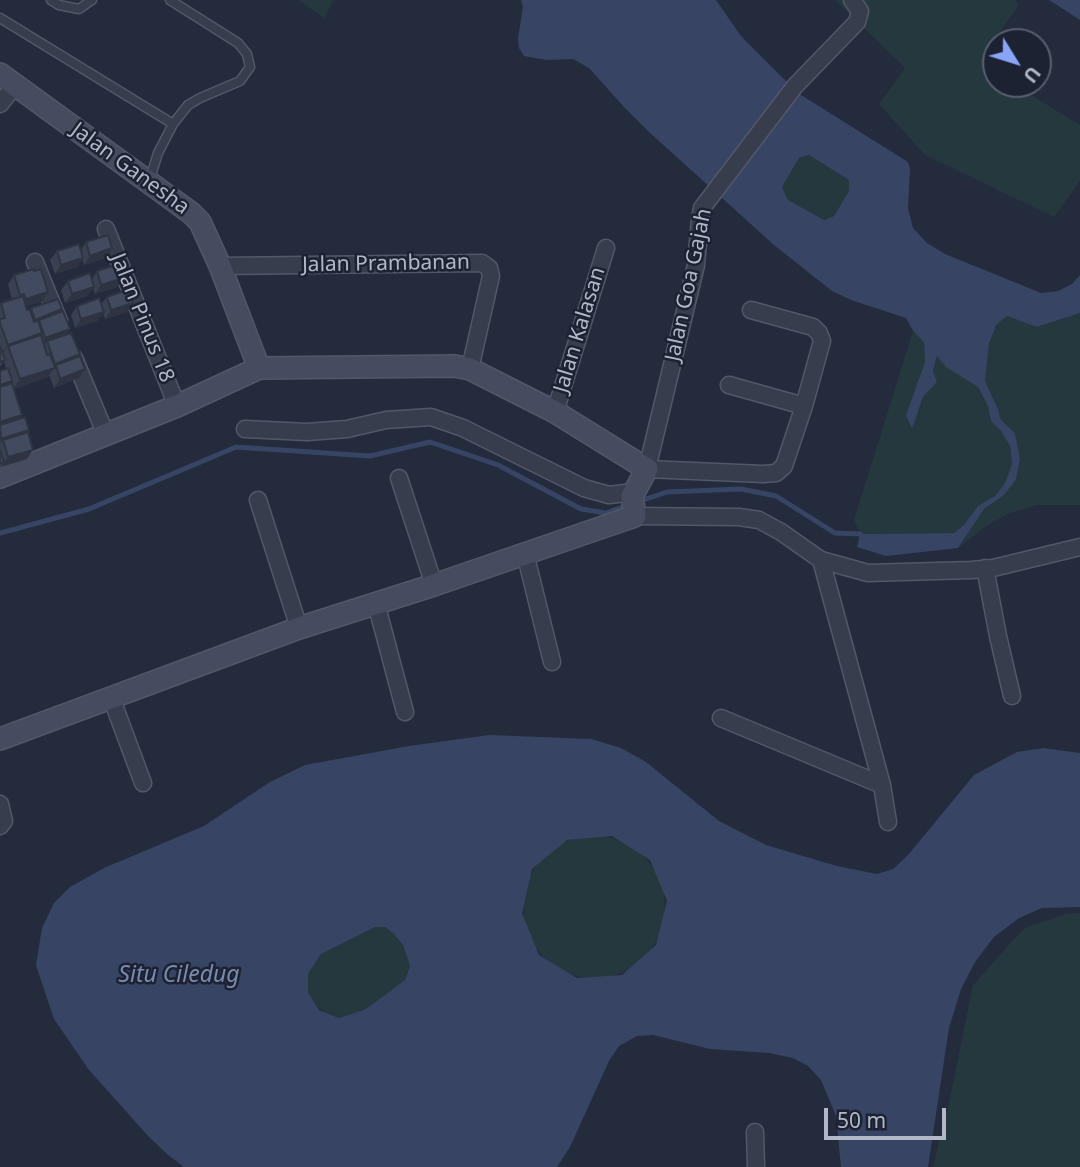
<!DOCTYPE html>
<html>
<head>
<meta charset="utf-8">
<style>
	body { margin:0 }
	#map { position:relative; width:1080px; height:1167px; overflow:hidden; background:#232b3d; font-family:"Noto Sans",sans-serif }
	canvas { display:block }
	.north { position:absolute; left:982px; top:28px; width:70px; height:70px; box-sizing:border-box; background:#1c2232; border:2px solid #585e6e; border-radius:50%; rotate:128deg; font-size:19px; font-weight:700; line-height:28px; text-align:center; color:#b3b8c8 }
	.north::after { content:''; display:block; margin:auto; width:24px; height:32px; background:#88a5f8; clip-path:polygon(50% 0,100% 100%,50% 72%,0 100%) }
	.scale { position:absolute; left:824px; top:1108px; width:122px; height:32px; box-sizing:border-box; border:4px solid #b3b8c8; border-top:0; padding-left:9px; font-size:21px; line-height:24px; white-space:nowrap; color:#b3b8c8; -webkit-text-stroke:5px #1c2232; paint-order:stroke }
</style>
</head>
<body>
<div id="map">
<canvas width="1080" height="1167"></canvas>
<div class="north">U</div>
<div class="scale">50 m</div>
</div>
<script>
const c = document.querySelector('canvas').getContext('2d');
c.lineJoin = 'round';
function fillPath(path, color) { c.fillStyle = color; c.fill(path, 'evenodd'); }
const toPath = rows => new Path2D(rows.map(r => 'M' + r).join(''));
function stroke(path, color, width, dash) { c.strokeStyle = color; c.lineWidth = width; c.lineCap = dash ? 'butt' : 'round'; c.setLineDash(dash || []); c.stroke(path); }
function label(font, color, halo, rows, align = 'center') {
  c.font = font + ' "Noto Sans",sans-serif'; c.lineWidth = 5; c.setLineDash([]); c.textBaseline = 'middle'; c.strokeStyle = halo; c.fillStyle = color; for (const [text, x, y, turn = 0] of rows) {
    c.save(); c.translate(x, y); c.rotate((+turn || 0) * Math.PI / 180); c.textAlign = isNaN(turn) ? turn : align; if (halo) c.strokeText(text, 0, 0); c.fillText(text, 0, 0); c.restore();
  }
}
const green = toPath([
	[298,0,334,0,324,18],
	[835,0,1015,0,1019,5,985,53,996,74,996,84,1013,84,1080,125,1080,181,1054,217,925,155,879,104,905,68],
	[809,155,849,180,849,191,834,216,823,220,787,200,782,187,799,158],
	[1080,313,1080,505,1037,505,1010,513,988,525,958,548,984,509,1003,496,1016,480,1020,459,1015,433,1001,420,998,409,985,381,989,344,996,325,1007,316,1038,327],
	[913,331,924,342,925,362,906,415,912,428,923,397,937,382,933,371,937,355,978,387,988,406,991,421,1001,431,1010,446,1012,464,1006,483,996,495,978,506,964,525,954,533,860,534,854,520],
	'523 907a71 71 0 1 1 142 0a71 71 0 1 1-142 0Z',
	[1080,913,1080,1167,933,1167,949,1103,973,985,1024,928,1066,914],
	[375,927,384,927,393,933,403,945,410,966,405,980,366,1009,339,1018,319,1009,308,992,308,974,321,954]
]);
const water = toPath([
	[521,0,716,0,741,36,798,93,908,162,910,169,908,208,913,228,927,243,945,254,1041,293,1058,291,1072,284,1080,275,1080,313,1037,327,1007,316,996,325,989,344,985,381,998,409,1001,420,1015,433,1020,459,1016,480,1003,496,984,509,958,548,886,556,857,547,860,534,954,533,964,525,978,506,996,495,1005,483,1012,464,1010,446,1001,431,991,421,988,406,978,387,946,367,937,356,933,371,937,382,923,397,912,429,906,415,925,362,924,342,913,331,906,318,851,300,832,291,774,245,649,132,624,107,589,68,573,59,546,60,524,56,519,48,518,38,523,7],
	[809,155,849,180,849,191,834,216,824,220,788,200,782,187,799,158],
	[1049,0,1080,0,1080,20],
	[489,735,591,739,621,748,646,762,719,821,766,845,837,866,877,874,893,869,908,855,974,775,1017,752,1043,748,1080,753,1080,907,1042,908,1019,918,994,937,975,962,961,989,949,1028,928,1167,841,1167,836,1116,821,1080,808,1066,793,1058,769,1053,710,1049,653,1035,637,1036,619,1046,609,1061,570,1147,557,1167,184,1167,168,1155,148,1136,89,1070,54,1019,36,965,42,928,54,903,70,887,104,868,204,826,270,782,305,765,409,746],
	[612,836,650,860,667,901,656,945,622,975,577,978,539,955,522,913,532,869,567,840],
	[375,927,385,927,393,933,403,945,410,966,405,980,366,1009,339,1018,319,1010,308,992,308,974,321,954]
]);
const stream = toPath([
	[637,502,667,492,741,489,776,496,835,533,860,534],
	[0,533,89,509,236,447,370,456,430,442,498,465,581,509,606,513,628,505]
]);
const lane = toPath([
	[51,0,59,5,79,9,92,0],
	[0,18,173,124],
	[150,179,158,153,173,124,188,105,200,98,240,81,250,67,247,54,238,43,170,0]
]);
const street = toPath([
	[0,104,15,85],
	[106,229,177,406],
	[35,262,59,321],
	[220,266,482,263,489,268,491,276,470,369],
	[751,310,813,327,819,333,822,341,804,406,784,466,776,473,763,474,647,469,696,265,700,219,702,208,795,86,857,22,860,11,852,0],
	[74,358,106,435],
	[729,385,804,406],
	[555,412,606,248],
	[245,429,307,432,347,429,386,420,431,417,463,428,584,488,609,495,634,492],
	[399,478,434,585],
	[258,500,299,628],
	[635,516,739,517,759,520,781,532,821,560,868,573,971,570,993,568,1080,547],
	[525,553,552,662],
	[821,560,882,785,888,822],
	[985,568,998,636,1012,696],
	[376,603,405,712],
	[111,697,143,783],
	[721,718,882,785],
	[0,804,4,821,0,826],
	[755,1132,756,1167]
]);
const secondary = toPath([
	[0,74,191,213,200,222,220,266,259,368],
	[0,477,177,406,259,368,455,366,470,369,555,412,647,469,632,496,635,516,434,585,299,628,0,739]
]);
const wall = toPath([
	[86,242,106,258,84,265,82,259,77,267,55,274,50,260,57,251,81,250],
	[97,271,123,278,117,287,95,294,93,288,87,296,65,303,61,290,68,281,92,279],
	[14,275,48,292,42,302,26,306,27,310,31,308,60,313,67,334,80,354,78,357,85,369,79,378,54,388,49,375,48,377,14,389,19,419,27,433,27,459,1,466,0,468,0,371,6,369,4,361,0,367,0,304,12,300,8,284],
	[107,297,127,312,105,319,103,313,97,321,75,328,71,315,77,306,101,304]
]);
const shadedWall = toPath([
	[112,248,106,258,84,265,90,256],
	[83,258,77,267,55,274,61,265],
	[123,278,117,287,95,294,101,285],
	[94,287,87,296,65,303,72,294],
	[48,292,42,302,19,308,26,299],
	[133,303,127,312,105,319,111,310],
	[62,309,56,319,39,320,35,327,29,329,35,320],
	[104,312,97,321,75,328,81,319],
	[70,329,64,338,47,341,44,346,39,348,45,338],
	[42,333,35,343,8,346,3,353,1,354,8,345],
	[80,354,73,364,56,365,48,377,13,389,20,379,52,369,55,364],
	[85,369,79,378,54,388,60,379],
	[22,415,15,424,0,429,0,422],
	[29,430,23,439,3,440,0,444,1,439],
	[33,450,27,459,1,467,8,457]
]);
const building = toPath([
	[108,235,112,248,90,256,86,242,108,235],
	[79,244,83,258,61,265,57,251,79,244],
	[119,264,123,278,101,285,97,271,119,264],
	[34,269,34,271,41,269,48,292,26,299,24,294,20,295,14,275,34,269],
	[90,273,94,287,72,294,68,281,90,273],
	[129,289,133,303,111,310,107,297,129,289],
	[23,296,27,310,30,310,34,322,38,320,42,333,8,345,0,323,0,319,5,318,1,303,23,296],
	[99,298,104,312,81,319,77,306,99,298],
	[58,299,62,309,35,320,31,308,58,299],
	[63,311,70,329,45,338,39,320,63,311],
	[71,333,80,354,55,364,47,341,71,333],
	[41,335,47,355,50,354,55,368,20,379,8,346,41,335],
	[0,346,5,360,0,362,0,346],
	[80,356,85,369,60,379,56,365,80,356],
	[8,368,12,381,0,385,0,371,8,368],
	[12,383,22,415,0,422,0,387,12,383],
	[25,417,29,430,1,439,0,425,25,417],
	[28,432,33,450,8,457,3,440,28,432],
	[0,450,4,462,0,464,0,450]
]);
const streetNames = [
	["Jalan Ganesha",130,169,36],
	["Jalan Prambanan",386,264,-1],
	["Jalan Goa Gajah",689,285,-78],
	["Jalan Pinus 18",142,318,68],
	["Jalan Kalasan",580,330,-73]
];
const waterNames = [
	["Situ Ciledug",179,975]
];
fillPath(green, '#25383e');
fillPath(water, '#374464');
stroke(stream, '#374464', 5);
stroke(lane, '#525868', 11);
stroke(street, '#525868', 19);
stroke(secondary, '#525868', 24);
stroke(lane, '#373d4d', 8);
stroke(street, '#373d4d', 16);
stroke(secondary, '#454c60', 21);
fillPath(wall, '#394052');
fillPath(shadedWall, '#2e3442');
fillPath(building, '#424a5f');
stroke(building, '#2e3442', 2);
label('21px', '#b3b8c8', '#1c2232', streetNames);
label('italic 23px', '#7b8bb0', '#1c2232', waterNames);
</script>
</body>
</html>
